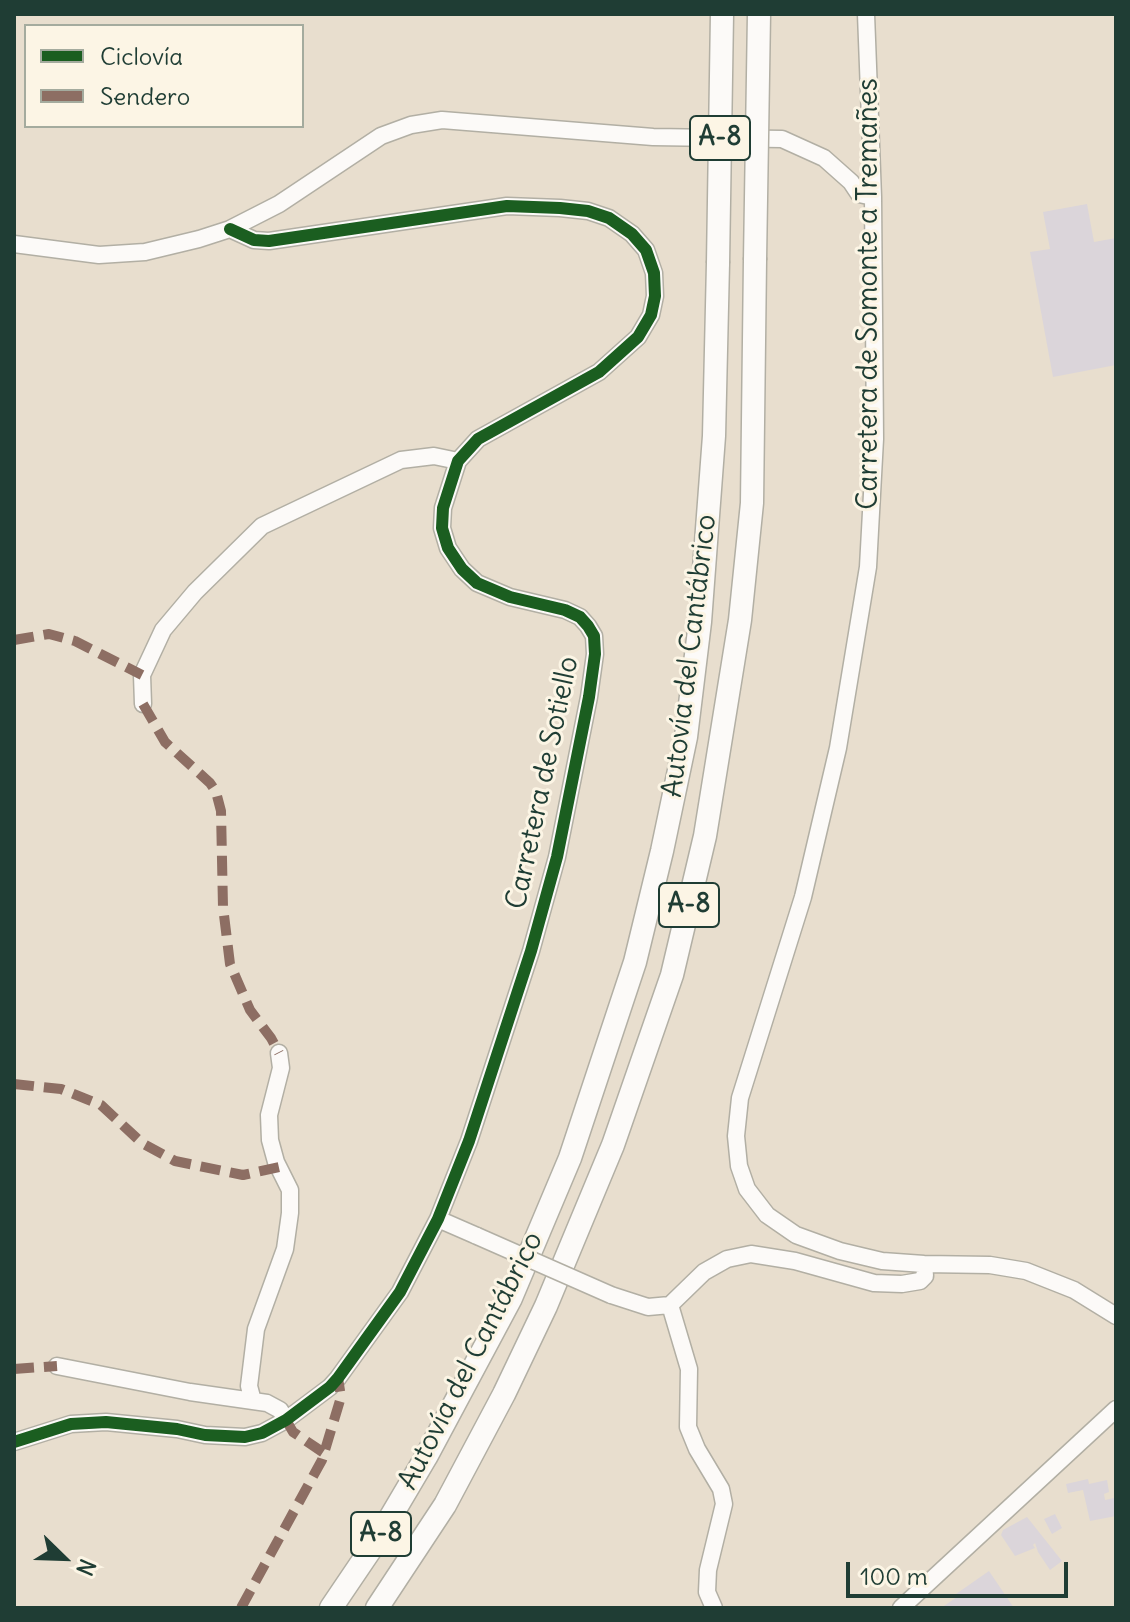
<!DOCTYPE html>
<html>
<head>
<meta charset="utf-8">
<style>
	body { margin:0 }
	#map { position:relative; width:1130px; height:1622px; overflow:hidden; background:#e8dece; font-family:Delius,sans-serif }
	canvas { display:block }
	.frame { position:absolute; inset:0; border:16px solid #1f3d34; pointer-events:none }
	.legend { position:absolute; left:24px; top:24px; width:280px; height:104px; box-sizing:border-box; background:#fcf5e5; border:2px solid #a4ab9e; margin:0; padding:10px 14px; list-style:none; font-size:24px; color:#1f3d34 }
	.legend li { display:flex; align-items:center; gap:16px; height:40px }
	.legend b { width:40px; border:2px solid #a4ab9e }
	.north { position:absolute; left:24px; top:1518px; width:80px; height:80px; -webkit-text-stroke:6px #fcf5e5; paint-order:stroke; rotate:113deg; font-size:22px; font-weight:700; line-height:32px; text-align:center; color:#1f3d34 }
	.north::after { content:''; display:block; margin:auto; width:28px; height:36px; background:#1f3d34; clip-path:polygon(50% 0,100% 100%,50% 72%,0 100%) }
	.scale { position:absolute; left:846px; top:1562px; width:222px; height:36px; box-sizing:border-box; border:4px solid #1f3d34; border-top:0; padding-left:10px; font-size:24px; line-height:28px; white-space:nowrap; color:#1f3d34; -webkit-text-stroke:6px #fcf5e5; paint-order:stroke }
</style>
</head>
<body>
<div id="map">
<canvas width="1130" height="1622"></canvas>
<div class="frame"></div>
<ul class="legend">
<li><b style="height:10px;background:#1b5e20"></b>Ciclovía</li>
<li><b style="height:10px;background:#8d6e63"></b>Sendero</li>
</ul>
<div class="north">N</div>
<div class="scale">100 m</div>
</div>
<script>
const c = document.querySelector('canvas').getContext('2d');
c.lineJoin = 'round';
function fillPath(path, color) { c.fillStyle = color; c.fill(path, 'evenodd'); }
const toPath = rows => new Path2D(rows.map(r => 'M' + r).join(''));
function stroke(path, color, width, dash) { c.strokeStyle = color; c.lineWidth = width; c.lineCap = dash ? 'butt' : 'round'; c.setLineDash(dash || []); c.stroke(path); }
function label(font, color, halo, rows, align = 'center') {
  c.font = font + ' Delius,sans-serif'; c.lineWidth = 6; c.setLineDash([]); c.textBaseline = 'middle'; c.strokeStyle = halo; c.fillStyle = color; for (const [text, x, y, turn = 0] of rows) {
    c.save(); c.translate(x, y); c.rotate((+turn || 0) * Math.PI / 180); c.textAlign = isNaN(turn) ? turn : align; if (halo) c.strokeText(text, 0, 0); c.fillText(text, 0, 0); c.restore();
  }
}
const building = toPath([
	[1087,204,1094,242,1116,238,1116,365,1053,377,1030,252,1050,249,1043,212],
	[1088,1479,1089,1484,1107,1480,1109,1492,1104,1494,1105,1500,1114,1498,1116,1516,1090,1521,1083,1490,1068,1493,1066,1484],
	[1055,1514,1062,1528,1052,1534,1044,1519],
	[1027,1517,1062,1561,1050,1570,1038,1552,1035,1543,1033,1545,1035,1548,1015,1556,1001,1535,1003,1530],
	[989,1571,1014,1608,941,1608,957,1597,956,1594]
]);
const minor = toPath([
	[866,14,873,197,875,439,868,567,838,748,803,897,740,1098,736,1136,739,1166,747,1189,767,1215,796,1235,840,1251,882,1261,924,1264,990,1265,1026,1271,1074,1290,1116,1316],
	[14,244,99,255,145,252,199,239,230,229,279,204,381,136,411,125,442,120,653,137,782,139,824,158,851,182,859,194,873,197],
	[143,704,142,675,163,630,195,592,262,526,401,460,434,456,458,461],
	[438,1219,477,1236],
	[611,1295,648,1307,670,1305,704,1272,727,1259,751,1254,795,1261,874,1283,902,1284,920,1281,925,1276,924,1264],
	[670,1305,689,1369,688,1427,697,1449,721,1489,724,1504,708,1570,707,1592,714,1608],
	[57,1366,190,1392,267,1403,280,1410,286,1420],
	[253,1401,249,1386,256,1329,285,1249,290,1213,290,1190,276,1162,270,1140,269,1115,281,1068,279,1053],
	[14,1442,71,1424,106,1422,177,1429,205,1435,245,1437,262,1433,286,1420,330,1387,338,1378,400,1292,438,1219,469,1141,531,951,557,857,589,697,595,654,594,636,588,626,580,617,565,610,510,597,477,583,462,569,448,548,442,528,443,508,458,461,478,439,599,372,638,337,651,315,655,296,654,273,646,250,632,234,609,218,588,211,560,208,507,206,269,241,254,240,230,229],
	[901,1608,1116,1409]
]);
const highway = toPath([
	[331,1608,377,1540,426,1457,511,1298,570,1158,635,962,662,851,686,737,700,622,714,436,718,263],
	[377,1608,445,1505,504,1394,546,1306,613,1145,672,975,705,836,740,620,752,503,755,260]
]);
const minorBridge = toPath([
	[477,1236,611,1295]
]);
const highwayBridge = toPath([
	[755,260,759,14],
	[718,263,722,14]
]);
const quiet = toPath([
	[14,640,49,634,75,641,142,675],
	[143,704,165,742,210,783,216,792,221,811,223,907,230,964,250,1010,271,1038,279,1053],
	[14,1084,61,1089,101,1105,142,1143,175,1161,243,1175,279,1167],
	[14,1369,57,1366],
	[286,1420,293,1432,324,1453],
	[241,1608,322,1460,341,1397,338,1378]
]);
const cycleway = toPath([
	[14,1442,71,1424,106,1422,177,1429,205,1435,245,1437,262,1433,286,1420,330,1387,338,1378,400,1292,438,1219,469,1141,531,951,557,857,589,697,595,654,594,636,588,626,580,617,565,610,510,597,477,583,462,569,448,548,442,528,443,508,458,461,478,439,599,372,638,337,651,315,655,296,654,273,646,250,632,234,609,218,588,211,560,208,507,206,269,241,254,240,230,229]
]);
const shields = [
	[720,138,60],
	[689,905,60],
	[381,1534,60]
];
const shieldNames = [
	["A-8",720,138],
	["A-8",689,905],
	["A-8",381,1534]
];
const streetNames = [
	["Carretera de Somonte a Tremañes",869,294,-90],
	["Autovía del Cantábrico",690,656,-83],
	["Carretera de Sotiello",543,783,-78],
	["Autovía del Cantábrico",471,1361,-63]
];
fillPath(building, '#dbd5da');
stroke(minor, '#b2afa4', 19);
stroke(highway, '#b2afa4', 25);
stroke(minor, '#fcfaf8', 16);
stroke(highway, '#fcfaf8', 22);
stroke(minorBridge, '#b2afa4', 19, []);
stroke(highwayBridge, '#b2afa4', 25, []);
stroke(minorBridge, '#fcfaf8', 16);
stroke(highwayBridge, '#fcfaf8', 22);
stroke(quiet, '#8d6e63', 10, [20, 10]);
stroke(cycleway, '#1b5e20', 12);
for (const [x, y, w] of shields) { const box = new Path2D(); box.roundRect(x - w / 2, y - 22, w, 44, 6); c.fillStyle = '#fcf5e5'; c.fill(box); stroke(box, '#1f3d34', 2); }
label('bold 26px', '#1f3d34', null, shieldNames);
label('28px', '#1f3d34', '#fcf5e5', streetNames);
</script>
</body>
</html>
